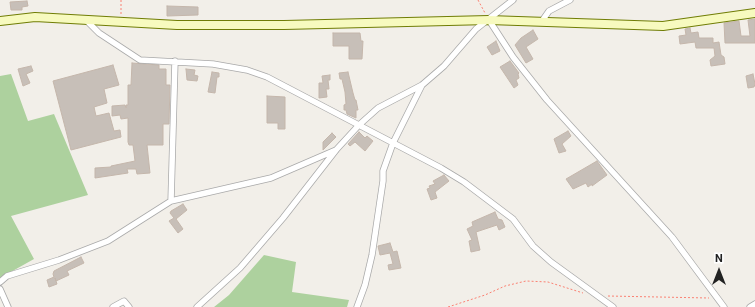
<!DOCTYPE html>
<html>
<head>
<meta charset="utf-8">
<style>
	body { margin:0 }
	#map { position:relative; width:755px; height:307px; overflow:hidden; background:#f2efe9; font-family:Roboto,sans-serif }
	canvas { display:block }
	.north { position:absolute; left:699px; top:251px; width:40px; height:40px; -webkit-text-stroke:3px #fff; paint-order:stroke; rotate:0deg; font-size:11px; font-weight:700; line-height:16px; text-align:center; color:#222 }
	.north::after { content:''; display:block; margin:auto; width:14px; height:18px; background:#222; clip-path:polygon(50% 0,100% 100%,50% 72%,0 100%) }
</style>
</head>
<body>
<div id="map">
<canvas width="755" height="307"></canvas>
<div class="north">N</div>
</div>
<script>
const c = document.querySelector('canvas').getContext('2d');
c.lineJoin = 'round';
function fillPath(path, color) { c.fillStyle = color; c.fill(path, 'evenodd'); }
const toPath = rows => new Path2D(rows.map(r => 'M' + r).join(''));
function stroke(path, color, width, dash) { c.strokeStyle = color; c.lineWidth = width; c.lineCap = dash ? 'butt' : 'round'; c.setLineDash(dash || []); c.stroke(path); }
const forest = toPath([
	[11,74,28,121,54,114,88,195,11,216,34,259,0,278,0,76],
	[264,255,296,262,292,292,349,300,347,307,214,307,229,295]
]);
const building = toPath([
	[27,1,28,6,22,7,22,10,11,10,10,2,27,1],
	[167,6,198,7,198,15,167,16,167,6],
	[755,19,755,43,725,43,724,23,739,21,741,36,750,36,748,20,755,19],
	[690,28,691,33,698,32,699,38,713,38,713,43,719,42,721,55,724,57,725,64,711,66,710,60,715,56,714,48,696,48,695,42,680,44,679,36,686,35,685,29,690,28],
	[533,30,538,39,526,47,533,59,526,63,515,45,521,38,533,30],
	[333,33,360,33,361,41,363,41,362,59,349,59,349,46,333,46,333,33],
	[496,41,500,51,492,55,487,47,496,41],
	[510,61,519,73,518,74,519,78,516,80,518,85,514,88,500,67,510,61],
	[132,63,159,65,159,69,166,69,166,85,170,85,169,124,163,124,163,145,147,145,150,173,137,174,136,169,127,169,128,173,95,178,95,168,111,167,111,166,135,161,133,145,129,145,128,142,128,118,121,119,120,115,112,116,112,106,125,105,126,108,126,105,128,105,128,85,131,85,132,63],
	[113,65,119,85,104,89,107,103,94,107,96,116,109,113,114,131,120,130,121,137,71,150,53,81,113,65],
	[31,66,33,71,26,74,30,83,23,86,18,69,31,66],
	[186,69,195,70,194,75,198,76,197,81,187,80,186,69],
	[212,72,219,73,219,77,217,77,215,93,208,92,212,72],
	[348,72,353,93,355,100,356,100,358,110,356,110,356,118,347,114,346,110,344,110,344,105,346,104,345,92,342,79,340,79,339,73,348,72],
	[753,74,755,84,754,87,748,88,746,76,753,74],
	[330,75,330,80,328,80,329,89,326,89,327,97,319,98,319,83,323,83,322,76,330,75],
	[267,96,285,97,285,129,278,129,278,123,267,123,267,96],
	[568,131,571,136,562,144,566,151,559,153,554,139,568,131],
	[359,132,365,138,367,136,373,141,365,151,355,142,350,146,348,144,359,132],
	[332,133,336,137,323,150,323,142,332,133],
	[597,161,607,175,592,186,592,184,588,187,586,183,573,189,566,179,597,161],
	[444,175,449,181,435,192,437,198,431,200,427,189,430,188,429,186,435,184,433,181,444,175],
	[183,204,187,210,176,219,183,229,178,233,169,221,174,218,170,213,171,211,183,204],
	[495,212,498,219,502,220,505,227,499,230,497,225,476,232,480,250,471,252,469,241,472,240,467,229,473,226,472,222,495,212],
	[390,243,393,252,397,251,401,268,389,270,388,265,393,264,390,253,380,255,378,246,390,243],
	[81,257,84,263,67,271,69,275,56,281,55,278,57,284,49,287,47,280,54,277,53,274,54,271,81,257]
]);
const path = toPath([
	[121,0,121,15],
	[478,0,485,13],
	[608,296,709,298],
	[448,307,485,295,505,286,526,281,548,282,583,293]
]);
const street = toPath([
	[489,20,513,57,547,100,672,237,724,307],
	[87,21,99,33,140,60,213,64,247,70,267,77,441,168,464,182,513,219,533,246,551,262,613,307],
	[542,21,549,11,570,0],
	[171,201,175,61],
	[0,282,7,276,59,260,108,241,171,201,271,178,336,150],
	[0,289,8,307],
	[113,307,124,301,129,307],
	[197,307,240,268,283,218,336,150,359,125,378,108,422,85,444,66,476,29,513,0],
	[357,307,365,285,372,255,383,181,383,171,393,143,422,85],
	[750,307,755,304]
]);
const secondary = toPath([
	[0,21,35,17,177,25,284,25,489,20,663,26,755,13]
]);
fillPath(forest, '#add19e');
fillPath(building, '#c7bfb8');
stroke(building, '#c4b6ab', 1);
stroke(street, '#a9a9a9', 7);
stroke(secondary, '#707d05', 10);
stroke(path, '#fa8072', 1, [2, 2]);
stroke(street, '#fff', 5.5);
stroke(secondary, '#f7fabf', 8);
</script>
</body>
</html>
